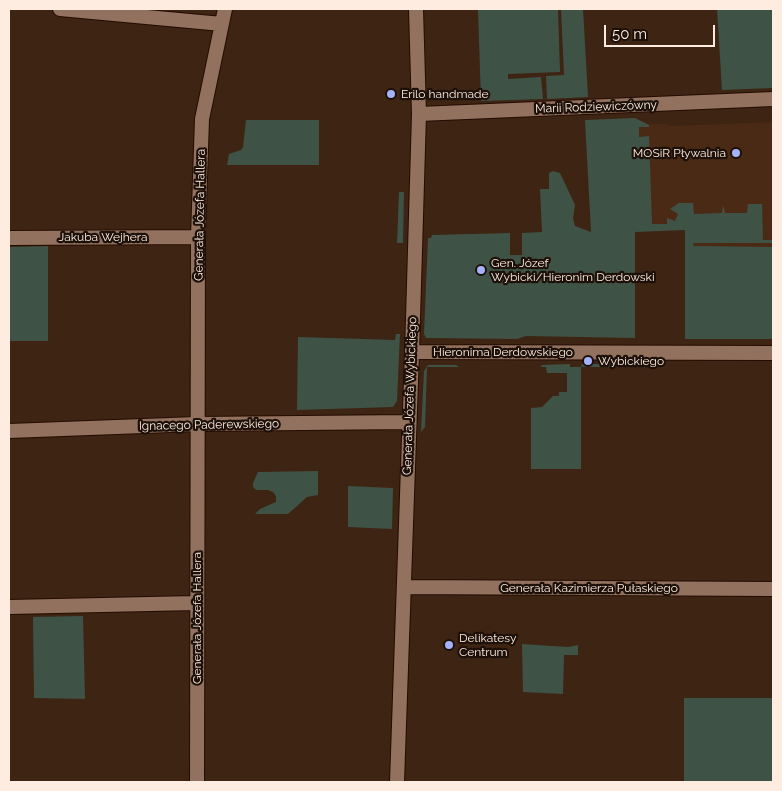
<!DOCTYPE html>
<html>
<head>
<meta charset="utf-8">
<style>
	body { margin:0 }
	#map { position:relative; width:782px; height:791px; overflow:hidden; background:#3e2413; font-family:Raleway,sans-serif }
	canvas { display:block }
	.frame { position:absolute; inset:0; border:10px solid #feece1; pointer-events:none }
	.scale { position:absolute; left:604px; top:25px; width:111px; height:22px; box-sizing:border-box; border:2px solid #feece1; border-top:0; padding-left:6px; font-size:15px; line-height:18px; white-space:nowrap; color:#feece1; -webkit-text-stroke:4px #1c1009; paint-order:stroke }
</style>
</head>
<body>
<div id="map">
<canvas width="782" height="791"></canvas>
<div class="frame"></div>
<div class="scale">50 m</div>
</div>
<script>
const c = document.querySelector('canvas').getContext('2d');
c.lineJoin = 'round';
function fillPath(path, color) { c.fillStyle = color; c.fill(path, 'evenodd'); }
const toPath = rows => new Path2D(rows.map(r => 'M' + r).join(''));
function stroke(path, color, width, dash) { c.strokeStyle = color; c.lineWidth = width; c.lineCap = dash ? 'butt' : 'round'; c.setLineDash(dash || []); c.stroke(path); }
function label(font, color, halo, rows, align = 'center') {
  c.font = font + ' Raleway,sans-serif'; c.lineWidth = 4.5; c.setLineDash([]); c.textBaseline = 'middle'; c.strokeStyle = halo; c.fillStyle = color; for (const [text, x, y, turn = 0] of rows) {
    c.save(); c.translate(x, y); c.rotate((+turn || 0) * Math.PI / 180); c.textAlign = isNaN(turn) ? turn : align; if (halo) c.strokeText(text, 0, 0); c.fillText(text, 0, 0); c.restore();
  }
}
const built = toPath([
	[635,118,649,124,663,124,672,126,773,122,773,339,685,298,685,230,638,231]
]);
const green = toPath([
	[478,9,558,9,560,72,508,74,508,79,541,77,543,99,481,101],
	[561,9,583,9,588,97,547,99,546,76,564,75],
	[717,9,773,9,773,88,722,90],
	[635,118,649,125,649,127,639,127,639,137,649,136,652,224,667,224,667,218,675,221,678,214,670,209,679,203,693,203,694,214,722,213,723,205,725,213,747,213,748,204,762,204,763,240,773,240,773,243,694,243,693,246,773,247,773,339,685,339,685,230,635,232,635,338,526,336,517,339,426,338,424,334,428,238,431,238,432,235,510,233,510,255,522,255,522,233,542,232,540,189,549,189,549,173,553,171,560,173,575,205,573,218,575,226,591,232,585,120],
	[246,120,319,120,319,165,227,165,229,154,241,150,243,147],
	[399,192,404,192,403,243,397,243],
	[48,246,48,341,9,341,9,247],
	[396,334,400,334,397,401,393,407,297,410,298,337,395,340],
	[570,364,570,367,581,367,582,364,621,364,621,367,581,367,581,469,531,469,531,408,542,407,553,396,559,396,559,392,567,392,567,373,547,373,546,367,541,367,542,365],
	[428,365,456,365,459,367,427,367,425,427,421,432,424,371],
	[318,471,318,495,307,497,288,514,255,514,260,509,276,502,276,496,273,492,268,490,256,490,253,487,253,483,258,472],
	[348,486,393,488,392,529,348,527],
	[83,616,85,699,34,698,33,617],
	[522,644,568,647,578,645,578,655,564,655,563,694,523,692],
	[684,698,773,698,773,782,684,782]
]);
const minor = toPath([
	[60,9,222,24],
	[419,114,773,99],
	[9,238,198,237],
	[9,431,197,424,409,422],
	[404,587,773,589],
	[9,607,196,603],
	[197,782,198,237,202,119,225,9],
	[397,782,412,352]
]);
const tertiary = toPath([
	[416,9,419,114,412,352,773,353]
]);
const markers = [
	[391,94,5,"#a6b1fc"],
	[736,153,5,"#a6b1fc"],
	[481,270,5,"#a6b1fc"],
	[588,361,5,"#a6b1fc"],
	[449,645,5,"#a6b1fc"]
];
const poiNames = [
	["Erilo handmade",401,94],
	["MOSiR Pływalnia",726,153,"right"],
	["Gen. Józef",491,263],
	["Wybicki/Hieronim Derdowski",491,277],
	["Wybickiego",598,361],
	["Delikatesy",459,638],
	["Centrum",459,652]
];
const streetNames = [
	["Marii Rodziewiczówny",596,107,-2],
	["Generała Józefa Hallera",200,215,-89],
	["Jakuba Wejhera",103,237],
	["Hieronima Derdowskiego",503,352],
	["Generała Józefa Wybickiego",410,396,-88],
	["Ignacego Paderewskiego",209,425,-1],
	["Generała Kazimierza Pułaskiego",589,588],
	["Generała Józefa Hallera",197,618,-90]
];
fillPath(built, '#4b2a15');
fillPath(green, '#3e5346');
stroke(minor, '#240c00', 16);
stroke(tertiary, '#240c00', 16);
stroke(minor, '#92725f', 14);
stroke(tertiary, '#92725f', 14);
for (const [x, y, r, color] of markers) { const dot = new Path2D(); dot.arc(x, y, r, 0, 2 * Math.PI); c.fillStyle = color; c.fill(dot); stroke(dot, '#1c1009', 2); }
label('12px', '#feece1', '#1c1009', poiNames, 'left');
label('12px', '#feece1', '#1c1009', streetNames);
</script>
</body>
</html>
